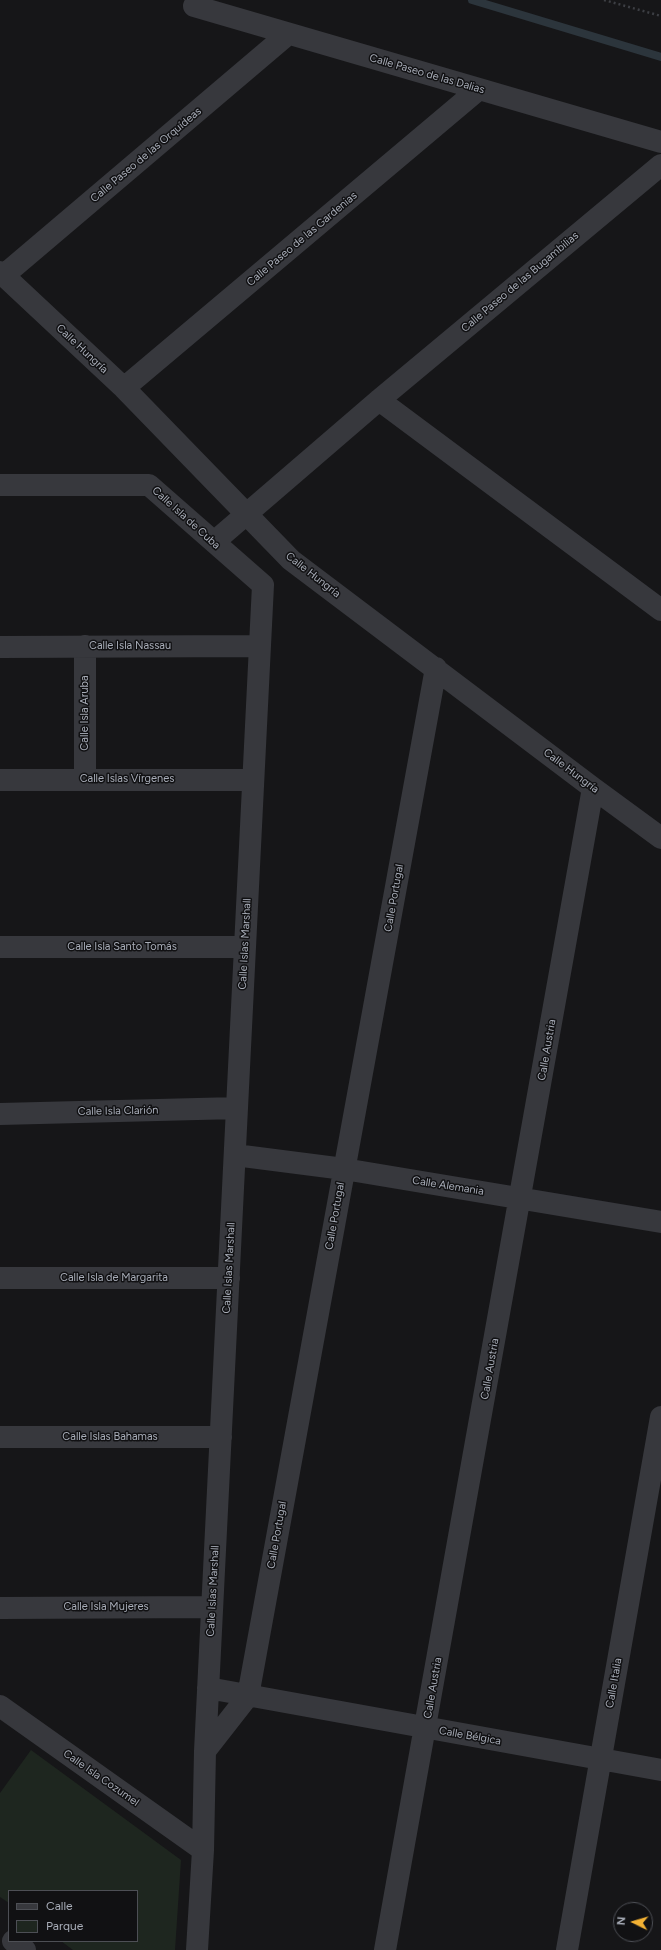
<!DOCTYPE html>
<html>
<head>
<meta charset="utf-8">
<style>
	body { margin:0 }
	#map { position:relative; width:661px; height:1950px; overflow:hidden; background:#161618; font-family:Figtree,sans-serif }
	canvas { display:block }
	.legend { position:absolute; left:8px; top:1890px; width:130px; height:52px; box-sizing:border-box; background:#111113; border:1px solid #4d4f55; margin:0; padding:5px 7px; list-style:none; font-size:12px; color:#a8adb8 }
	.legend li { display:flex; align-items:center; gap:8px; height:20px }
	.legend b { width:20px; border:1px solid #4d4f55 }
	.north { position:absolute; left:613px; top:1902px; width:40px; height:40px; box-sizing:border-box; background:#111113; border:1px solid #4d4f55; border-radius:50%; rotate:275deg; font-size:11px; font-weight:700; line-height:16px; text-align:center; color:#a8adb8 }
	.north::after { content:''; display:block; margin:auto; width:14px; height:18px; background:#f2b134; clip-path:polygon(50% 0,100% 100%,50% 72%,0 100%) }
</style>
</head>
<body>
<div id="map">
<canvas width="661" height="1950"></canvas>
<ul class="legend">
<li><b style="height:5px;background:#37383d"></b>Calle</li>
<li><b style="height:11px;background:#1e261f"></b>Parque</li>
</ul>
<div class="north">N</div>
</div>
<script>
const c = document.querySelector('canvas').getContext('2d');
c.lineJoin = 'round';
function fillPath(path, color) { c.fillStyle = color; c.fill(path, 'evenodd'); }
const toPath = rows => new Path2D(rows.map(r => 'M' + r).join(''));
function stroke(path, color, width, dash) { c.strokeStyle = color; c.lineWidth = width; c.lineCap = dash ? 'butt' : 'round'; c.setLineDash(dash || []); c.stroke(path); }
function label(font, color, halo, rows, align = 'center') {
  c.font = font + ' Figtree,sans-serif'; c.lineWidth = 3; c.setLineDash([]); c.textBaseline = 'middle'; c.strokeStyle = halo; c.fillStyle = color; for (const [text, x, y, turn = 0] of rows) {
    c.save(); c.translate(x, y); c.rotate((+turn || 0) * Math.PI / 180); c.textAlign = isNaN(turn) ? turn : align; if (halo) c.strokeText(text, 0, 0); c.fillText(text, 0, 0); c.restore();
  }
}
const green = toPath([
	[31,1750,181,1860,175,1950,73,1950,61,1941,137,1941,137,1891,9,1891,9,1903,0,1897,0,1793]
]);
const stream = toPath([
	[472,0,661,57]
]);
const path = toPath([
	[604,0,661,16]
]);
const minor = toPath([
	[194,6,661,142],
	[0,272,124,388,291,560,593,788,661,838],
	[3,276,288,34],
	[124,388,479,89],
	[379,400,661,610],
	[0,485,149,485,263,585,205,1751,203,1850,197,1950],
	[214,542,379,400,661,165],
	[0,647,260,646],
	[85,779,85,646],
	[0,780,253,780],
	[0,947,245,947],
	[0,1114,237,1108],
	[235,1155,344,1169,661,1222],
	[0,1278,229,1278],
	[0,1437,221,1437],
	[0,1608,212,1607],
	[208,1688,661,1770],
	[0,1706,203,1850],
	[205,1751,248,1696,436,668],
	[13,1941,25,1950],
	[385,1950,593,788],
	[567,1950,661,1417]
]);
const streetNames = [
	["Calle Paseo de las Dalias",427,74,16],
	["Calle Paseo de las Orquídeas",146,155,-40],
	["Calle Paseo de las Gardenias",302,239,-40],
	["Calle Paseo de las Bugambilias",520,282,-40],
	["Calle Hungría",82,349,43],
	["Calle Isla de Cuba",186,518,42],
	["Calle Hungría",313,575,38],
	["Calle Isla Nassau",130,646],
	["Calle Isla Aruba",85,713,-90],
	["Calle Hungría",571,771,37],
	["Calle Islas Vírgenes",127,779],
	["Calle Portugal",394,898,-80],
	["Calle Islas Marshall",245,944,-87],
	["Calle Isla Santo Tomás",122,947],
	["Calle Austria",547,1050,-80],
	["Calle Isla Clarión",118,1111,-1],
	["Calle Alemania",448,1186,9],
	["Calle Portugal",335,1216,-80],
	["Calle Islas Marshall",229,1268,-87],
	["Calle Isla de Margarita",114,1278],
	["Calle Austria",490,1369,-80],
	["Calle Islas Bahamas",110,1437],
	["Calle Portugal",277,1535,-80],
	["Calle Islas Marshall",213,1591,-87],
	["Calle Isla Mujeres",106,1607],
	["Calle Italia",614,1683,-80],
	["Calle Austria",433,1688,-80],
	["Calle Bélgica",470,1736,10],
	["Calle Isla Cozumel",101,1778,35]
];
fillPath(green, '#1e261f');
stroke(stream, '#2c353c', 8);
stroke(path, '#3d3f44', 2.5, [2, 3]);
stroke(minor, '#37383d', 22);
label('11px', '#a8adb8', '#111113', streetNames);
</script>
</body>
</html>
